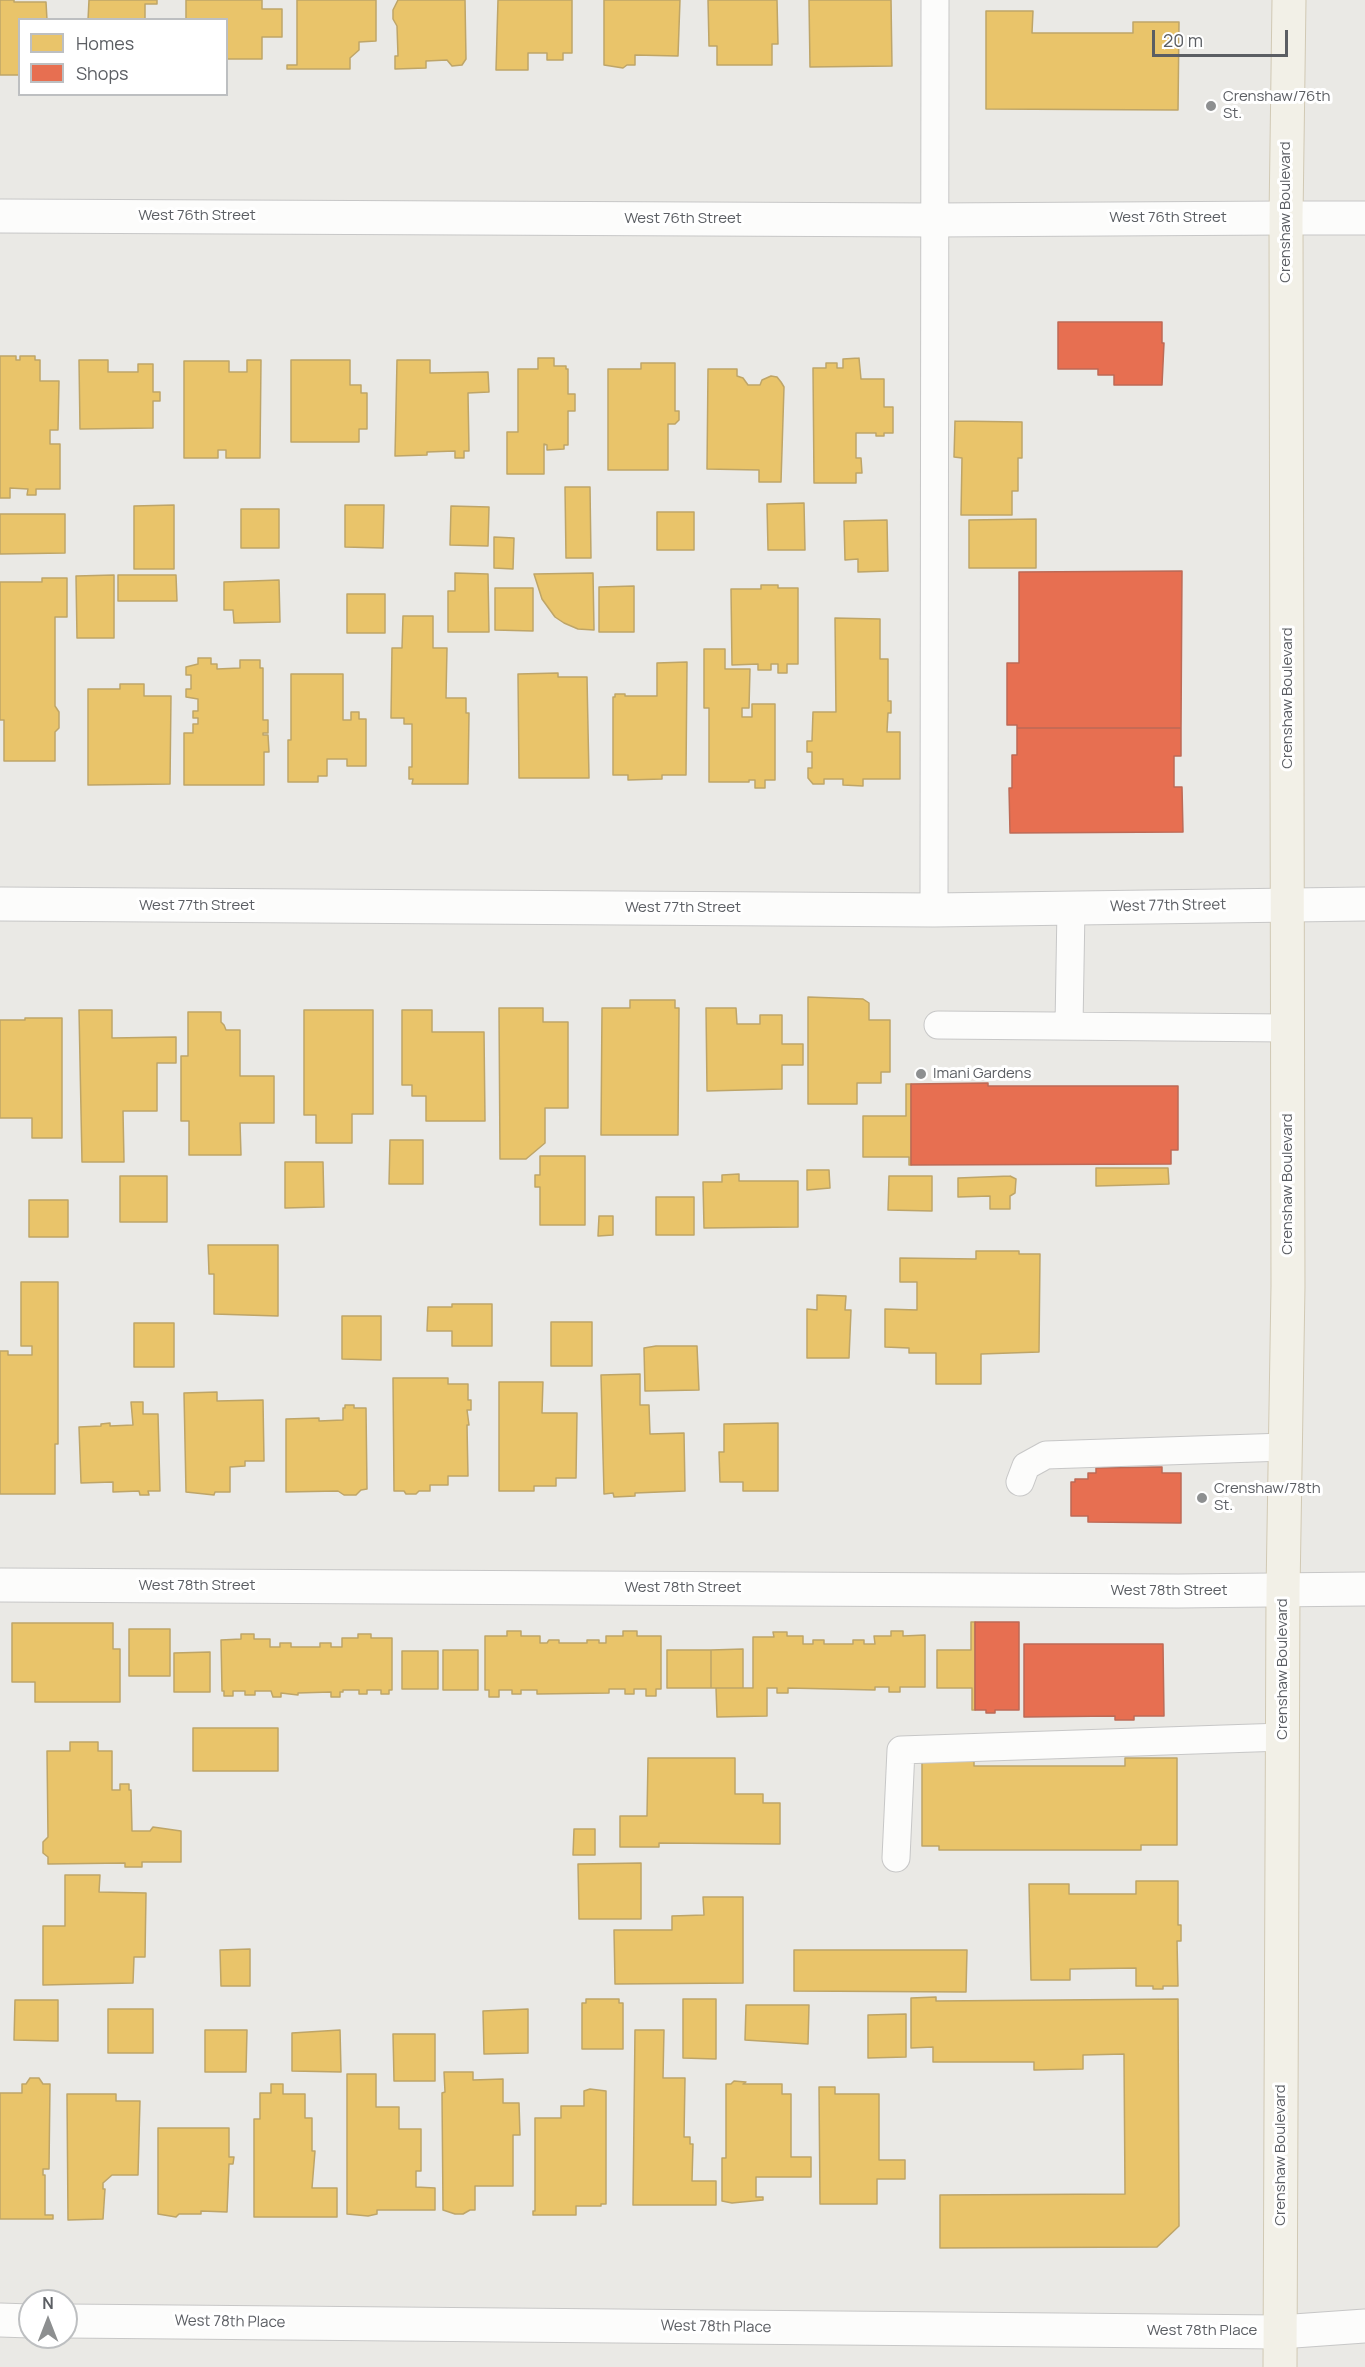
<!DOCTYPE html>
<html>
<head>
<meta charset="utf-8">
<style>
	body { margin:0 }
	#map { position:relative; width:1365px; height:2367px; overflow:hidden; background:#eae9e5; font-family:Manrope,sans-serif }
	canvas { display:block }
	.legend { position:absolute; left:18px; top:18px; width:210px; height:78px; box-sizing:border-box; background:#fff; border:2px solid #bdbfc1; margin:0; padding:8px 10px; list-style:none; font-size:18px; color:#5b5e63 }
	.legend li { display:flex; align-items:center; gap:12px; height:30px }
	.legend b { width:30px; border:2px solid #bdbfc1 }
	.north { position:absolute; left:18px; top:2289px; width:60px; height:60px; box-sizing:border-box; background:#fff; border:2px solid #bdbfc1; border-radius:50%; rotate:0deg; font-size:16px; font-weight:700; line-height:24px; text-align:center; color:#5b5e63 }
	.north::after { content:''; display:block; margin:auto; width:21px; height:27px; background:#8d8f90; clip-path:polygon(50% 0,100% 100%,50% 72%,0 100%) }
	.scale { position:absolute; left:1152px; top:30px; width:136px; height:27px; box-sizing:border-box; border:3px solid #5b5e63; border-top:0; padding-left:8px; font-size:18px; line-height:21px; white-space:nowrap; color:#5b5e63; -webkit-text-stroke:4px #fff; paint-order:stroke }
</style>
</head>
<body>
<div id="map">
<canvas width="1365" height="2367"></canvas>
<ul class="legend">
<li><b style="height:16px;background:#e9c46a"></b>Homes</li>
<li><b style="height:16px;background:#e76f51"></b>Shops</li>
</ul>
<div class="north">N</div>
<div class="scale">20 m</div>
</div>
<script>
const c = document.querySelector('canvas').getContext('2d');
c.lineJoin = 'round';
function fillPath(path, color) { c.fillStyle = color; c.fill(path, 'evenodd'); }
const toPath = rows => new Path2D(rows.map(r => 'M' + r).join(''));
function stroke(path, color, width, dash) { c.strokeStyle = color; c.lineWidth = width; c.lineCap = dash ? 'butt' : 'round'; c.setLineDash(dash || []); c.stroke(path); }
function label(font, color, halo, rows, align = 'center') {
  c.font = font + ' Manrope,sans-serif'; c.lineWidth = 6; c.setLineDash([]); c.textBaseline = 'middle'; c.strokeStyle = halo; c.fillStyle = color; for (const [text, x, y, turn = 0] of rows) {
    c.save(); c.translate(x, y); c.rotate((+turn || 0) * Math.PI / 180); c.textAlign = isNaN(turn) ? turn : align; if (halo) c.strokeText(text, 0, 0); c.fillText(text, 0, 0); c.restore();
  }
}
const homes = toPath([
	[0,0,14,0,14,2,46,2,47,20,20,20,20,75,0,75,0,0],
	[89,0,157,0,157,4,145,4,145,20,88,20,89,0],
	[186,0,262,0,262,9,282,9,282,37,262,37,262,59,226,59,226,20,186,20,186,0],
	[297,0,376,0,376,41,359,42,359,50,350,58,350,69,287,69,287,65,297,65,297,0],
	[398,0,465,0,466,59,462,65,452,66,447,60,426,61,426,68,395,69,395,56,398,56,397,26,393,19,393,10,398,0],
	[498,0,572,0,572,53,563,53,563,60,547,60,547,53,528,53,528,70,496,70,498,0],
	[604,0,680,0,678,56,635,55,635,65,627,65,623,68,604,65,604,0],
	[708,0,777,0,778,44,772,44,772,65,717,65,717,46,709,46,708,0],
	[809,0,891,0,892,66,810,67,809,0],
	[986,11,1033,11,1032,33,1133,33,1133,22,1179,22,1178,110,986,109,986,11],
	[0,356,16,356,16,360,20,360,20,356,35,356,35,360,40,360,40,381,59,381,58,430,50,430,50,444,60,444,60,489,36,489,36,495,27,495,28,489,10,488,10,498,0,498,0,356],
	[538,358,554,358,554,366,566,366,566,369,568,369,568,394,575,394,575,411,568,411,568,445,564,445,564,449,547,450,547,445,544,444,544,474,507,474,507,432,518,432,518,369,538,369,538,358],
	[859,358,861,379,884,379,884,407,893,407,893,433,884,433,884,436,876,436,876,433,856,433,856,458,861,458,862,473,856,473,856,483,814,483,813,368,826,368,826,363,837,363,837,368,843,368,843,359,859,358],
	[79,360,108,360,108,372,138,372,138,364,153,364,153,392,160,392,160,401,153,401,153,428,80,429,79,360],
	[247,360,261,360,260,458,226,458,226,450,218,450,218,458,184,458,184,361,229,361,229,372,247,372,247,360],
	[291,360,350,360,350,385,361,385,361,393,367,393,367,429,359,429,359,442,291,442,291,360],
	[397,360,430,360,430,373,488,372,489,392,468,393,469,451,464,451,464,458,455,458,455,451,427,452,427,455,395,456,397,360],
	[641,363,675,363,675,411,679,411,679,420,675,424,668,424,668,470,608,470,608,369,641,369,641,363],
	[708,369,737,369,737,376,743,378,748,385,760,385,762,380,771,376,777,377,781,382,784,387,781,482,759,482,759,470,707,469,708,369],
	[955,421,1022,422,1022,458,1018,458,1018,491,1012,491,1012,515,961,515,962,458,954,457,955,421],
	[565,487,590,487,591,558,566,558,565,487],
	[804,503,805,550,768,550,767,504,804,503],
	[174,505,174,569,134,569,134,506,174,505],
	[345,505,384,505,383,548,345,547,345,505],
	[451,506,489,507,488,546,450,545,451,506],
	[241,509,279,509,279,548,241,548,241,509],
	[657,512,694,512,694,550,657,550,657,512],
	[0,514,65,514,65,553,0,554,0,514],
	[1036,519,1036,568,969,568,969,520,1036,519],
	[887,520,888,571,858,572,858,559,845,560,844,521,887,520],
	[494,537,514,538,513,569,494,568,494,537],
	[455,573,488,574,489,632,448,632,448,591,455,591,455,573],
	[593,573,594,630,578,629,564,623,555,617,542,599,534,574,593,573],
	[114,575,114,638,77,638,76,576,114,575],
	[118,575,176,575,177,601,118,601,118,575],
	[42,578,67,578,67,617,55,617,55,706,59,712,59,728,55,732,55,761,4,761,4,720,0,720,0,582,42,582,42,578],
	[279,580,280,622,234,623,233,610,224,610,224,582,279,580],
	[761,585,778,585,778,588,798,588,798,664,787,664,787,673,778,673,778,664,771,664,771,670,758,670,758,664,732,665,731,589,761,589,761,585],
	[634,586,634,632,599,632,599,587,634,586],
	[495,588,533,588,533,631,495,630,495,588],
	[347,594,385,594,385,633,347,633,347,594],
	[403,616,433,616,433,648,447,648,446,698,466,698,466,713,469,713,468,784,412,784,413,779,409,779,409,767,412,767,412,724,404,724,404,718,391,718,392,648,402,648,403,616],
	[835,618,880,619,880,659,888,659,888,701,891,701,891,713,888,713,887,732,900,732,900,779,863,779,863,786,843,785,843,779,824,779,824,784,813,784,808,778,808,768,812,768,812,752,807,752,807,741,812,741,813,712,836,712,835,618],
	[704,649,725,649,725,669,750,669,749,708,742,708,742,717,752,717,752,704,775,704,775,780,765,780,765,788,755,788,755,780,749,780,749,782,709,782,709,708,704,708,704,649],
	[198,658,211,658,211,664,217,664,217,669,240,668,240,660,260,660,260,668,263,668,263,720,268,720,268,733,263,733,263,735,268,735,269,752,264,752,264,785,184,785,184,733,193,733,193,724,198,724,198,718,193,718,193,711,198,711,198,699,186,697,186,689,191,689,191,675,186,675,186,667,198,664,198,658],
	[687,662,686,775,662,775,662,779,628,780,628,775,613,775,613,697,615,697,615,694,625,694,625,696,657,696,657,663,687,662],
	[558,673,558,677,587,677,589,778,519,778,518,674,558,673],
	[291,674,343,674,343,720,351,720,351,712,359,712,359,719,366,719,366,766,347,766,347,759,327,759,327,776,318,776,318,782,288,782,288,740,291,740,291,674],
	[120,684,144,684,144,696,171,696,170,784,88,785,88,689,120,689,120,684],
	[808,997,863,999,869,1003,869,1020,890,1020,890,1072,881,1072,881,1083,857,1083,857,1104,808,1104,808,997],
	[630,1000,675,1000,675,1008,679,1008,678,1135,601,1135,602,1008,630,1008,630,1000],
	[499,1008,543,1008,543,1022,568,1022,568,1108,545,1108,545,1143,526,1159,500,1159,499,1008],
	[706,1008,736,1008,737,1024,760,1024,760,1015,782,1015,782,1044,803,1044,803,1065,782,1065,782,1089,707,1091,706,1008],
	[79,1010,112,1010,112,1038,176,1037,176,1063,157,1063,157,1111,123,1111,124,1162,82,1162,79,1010],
	[304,1010,373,1010,373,1114,352,1114,352,1143,316,1143,316,1115,304,1115,304,1010],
	[402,1010,432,1010,432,1032,484,1032,485,1121,426,1121,426,1096,412,1096,412,1085,402,1085,402,1010],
	[188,1012,221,1012,221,1022,224,1025,226,1030,240,1030,240,1076,274,1076,274,1123,240,1123,241,1155,189,1155,189,1121,181,1121,181,1056,188,1056,188,1012],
	[25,1018,62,1018,62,1138,32,1138,32,1118,0,1118,0,1020,25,1020,25,1018],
	[906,1084,911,1084,911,1165,909,1165,909,1157,863,1157,863,1116,906,1116,906,1084],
	[390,1140,423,1140,423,1184,389,1184,390,1140],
	[540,1156,585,1156,585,1225,540,1225,540,1187,535,1187,535,1175,540,1175,540,1156],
	[285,1162,323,1162,324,1207,285,1208,285,1162],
	[1096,1168,1168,1168,1169,1184,1096,1186,1096,1168],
	[807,1170,829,1170,830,1188,807,1190,807,1170],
	[739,1174,739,1181,798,1181,798,1227,704,1228,703,1182,722,1182,722,1175,739,1174],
	[120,1176,167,1176,167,1222,120,1222,120,1176],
	[889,1176,932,1176,932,1211,888,1210,889,1176],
	[1010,1176,1016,1179,1015,1193,1010,1196,1010,1209,990,1209,990,1196,958,1197,958,1178,1010,1176],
	[656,1197,694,1197,694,1235,656,1235,656,1197],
	[29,1200,68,1200,68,1237,29,1237,29,1200],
	[599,1216,613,1216,613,1235,598,1236,599,1216],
	[208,1245,278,1245,278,1316,214,1314,214,1274,209,1274,208,1245],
	[976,1251,1019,1251,1019,1254,1040,1254,1039,1352,981,1354,981,1384,936,1384,936,1353,909,1353,909,1348,885,1347,885,1309,917,1310,917,1282,900,1282,900,1258,976,1259,976,1251],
	[21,1282,58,1282,58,1444,55,1444,55,1494,0,1494,0,1351,8,1351,8,1355,32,1355,32,1346,21,1346,21,1282],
	[817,1295,846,1296,845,1310,851,1310,849,1358,807,1358,807,1309,817,1310,817,1295],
	[452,1304,492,1304,492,1346,452,1346,452,1331,427,1331,428,1307,452,1307,452,1304],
	[342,1316,381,1316,381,1360,342,1359,342,1316],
	[551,1322,592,1322,592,1366,551,1366,551,1322],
	[134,1323,174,1323,174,1367,134,1367,134,1323],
	[656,1346,697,1346,699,1390,645,1391,644,1348,656,1346],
	[640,1374,640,1405,649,1405,650,1434,684,1433,685,1491,635,1493,635,1496,614,1497,613,1493,604,1494,601,1375,640,1374],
	[393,1378,448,1378,448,1384,468,1384,468,1400,471,1400,471,1410,467,1410,469,1425,467,1425,468,1476,448,1476,448,1485,430,1485,430,1491,419,1491,416,1494,406,1494,404,1491,394,1491,393,1378],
	[499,1382,543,1382,542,1413,577,1413,576,1478,556,1478,556,1486,534,1486,534,1491,499,1491,499,1382],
	[217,1392,217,1401,263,1400,264,1461,245,1461,245,1466,230,1467,230,1492,215,1492,214,1495,186,1492,184,1393,217,1392],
	[131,1402,143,1402,143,1414,158,1414,160,1491,148,1491,149,1495,140,1495,139,1491,113,1492,113,1482,81,1483,79,1427,101,1426,101,1424,110,1423,110,1426,133,1425,131,1402],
	[345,1405,354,1405,354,1408,366,1408,367,1489,361,1490,356,1495,344,1495,338,1491,286,1492,286,1419,319,1418,319,1421,343,1420,343,1408,345,1408,345,1405],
	[778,1423,778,1491,743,1491,743,1482,720,1482,719,1452,724,1452,724,1424,778,1423],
	[971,1622,975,1622,975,1710,972,1710,972,1688,937,1688,937,1650,971,1650,971,1622],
	[12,1623,113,1623,113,1649,120,1649,120,1702,35,1702,35,1682,12,1682,12,1623],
	[129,1629,170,1629,170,1676,129,1676,129,1629],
	[507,1631,521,1631,521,1636,540,1636,540,1643,547,1643,549,1640,559,1640,559,1643,587,1643,587,1640,599,1640,599,1643,606,1643,606,1636,623,1636,623,1631,637,1631,637,1636,661,1636,661,1689,656,1689,656,1696,646,1696,646,1689,634,1689,634,1694,625,1694,625,1689,609,1689,609,1693,537,1694,537,1690,521,1690,521,1694,512,1694,512,1690,499,1690,499,1697,489,1697,489,1690,485,1690,485,1636,507,1636,507,1631],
	[891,1631,903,1631,903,1636,925,1635,925,1687,900,1687,900,1692,889,1692,889,1687,875,1687,875,1690,788,1688,788,1693,777,1693,777,1688,767,1688,767,1716,717,1717,716,1688,753,1688,753,1637,774,1637,773,1632,787,1632,787,1636,803,1636,803,1644,813,1644,813,1640,824,1640,824,1644,853,1644,853,1640,864,1640,864,1644,875,1644,874,1636,891,1636,891,1631],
	[241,1634,254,1634,254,1639,270,1639,270,1647,280,1647,280,1643,291,1643,291,1647,320,1647,320,1643,331,1643,331,1647,342,1647,342,1638,358,1638,358,1634,371,1634,371,1638,392,1638,392,1690,389,1690,389,1694,381,1694,381,1690,367,1690,367,1694,359,1694,359,1690,343,1690,343,1692,340,1692,340,1697,331,1697,331,1692,298,1693,298,1695,281,1693,281,1697,273,1697,271,1691,255,1691,255,1695,245,1695,245,1691,233,1691,233,1696,224,1696,224,1691,222,1691,221,1640,241,1639,241,1634],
	[743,1649,743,1688,711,1688,711,1650,743,1649],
	[443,1650,478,1650,478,1690,443,1690,443,1650],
	[667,1650,711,1650,711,1688,667,1688,667,1650],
	[402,1651,438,1651,438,1689,402,1689,402,1651],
	[210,1652,210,1692,174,1692,174,1653,210,1652],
	[193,1728,278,1728,278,1771,193,1771,193,1728],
	[70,1742,98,1742,98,1751,112,1751,112,1790,120,1790,120,1784,129,1784,129,1790,131,1790,132,1831,150,1831,153,1827,181,1831,181,1862,142,1862,142,1867,125,1867,125,1863,48,1864,48,1857,43,1853,43,1842,48,1837,47,1751,70,1751,70,1742],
	[648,1758,735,1758,735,1794,763,1794,763,1803,780,1803,780,1844,659,1843,659,1847,620,1847,620,1816,647,1816,648,1758],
	[922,1758,974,1758,974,1766,1125,1766,1125,1758,1177,1758,1177,1845,1141,1845,1141,1850,939,1850,939,1846,922,1846,922,1758],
	[574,1829,595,1829,595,1855,573,1855,574,1829],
	[641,1863,641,1919,579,1919,578,1864,641,1863],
	[65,1875,100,1875,99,1892,146,1893,145,1957,134,1957,133,1983,43,1985,43,1926,65,1926,65,1875],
	[1136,1881,1178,1881,1178,1925,1181,1925,1181,1941,1177,1941,1178,1986,1163,1986,1163,1989,1153,1989,1153,1986,1136,1986,1136,1968,1070,1969,1070,1980,1031,1980,1029,1884,1069,1884,1069,1894,1136,1894,1136,1881],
	[703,1897,743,1897,743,1983,615,1984,614,1930,672,1930,672,1916,704,1915,703,1897],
	[250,1949,250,1986,221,1986,220,1950,250,1949],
	[794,1950,967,1950,966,1992,794,1991,794,1950],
	[936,1997,936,2001,1178,1999,1179,2226,1157,2247,940,2248,940,2195,1125,2194,1124,2054,1083,2055,1083,2069,1034,2070,1034,2062,933,2062,933,2047,911,2048,911,1998,936,1997],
	[586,1999,619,1999,619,2003,623,2003,623,2049,582,2049,582,2003,586,2003,586,1999],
	[683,1999,716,1999,716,2059,683,2058,683,1999],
	[15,2000,58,2000,58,2041,14,2040,15,2000],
	[746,2005,809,2005,808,2044,745,2040,746,2005],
	[108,2009,153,2009,153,2053,108,2053,108,2009],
	[528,2009,528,2053,484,2054,483,2011,528,2009],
	[906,2014,906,2057,868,2058,868,2015,906,2014],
	[205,2030,247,2030,246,2072,205,2072,205,2030],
	[340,2030,341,2072,292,2071,292,2033,340,2030],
	[635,2030,664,2030,663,2078,685,2078,684,2137,690,2137,690,2144,693,2144,692,2181,716,2181,716,2205,633,2205,635,2030],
	[393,2034,435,2034,435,2081,394,2081,393,2034],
	[444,2072,473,2072,473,2080,503,2079,503,2103,519,2103,520,2135,513,2135,513,2186,475,2186,475,2210,470,2210,463,2214,455,2214,443,2210,442,2093,445,2092,444,2072],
	[347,2074,376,2074,376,2107,399,2107,399,2129,421,2129,421,2171,416,2171,416,2187,435,2188,435,2210,377,2210,377,2214,368,2216,347,2214,347,2074],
	[30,2078,39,2078,43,2084,50,2084,49,2169,43,2169,43,2175,45,2175,45,2215,53,2215,53,2219,0,2219,0,2093,22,2093,22,2084,26,2084,30,2078],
	[734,2081,746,2082,743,2084,782,2084,782,2094,791,2094,791,2157,811,2157,811,2177,756,2177,756,2197,763,2197,763,2200,732,2203,722,2201,722,2158,726,2158,726,2084,731,2084,734,2081],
	[271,2084,283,2084,283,2094,305,2094,305,2118,312,2118,312,2151,315,2151,312,2188,337,2188,337,2217,254,2217,254,2119,260,2119,260,2093,271,2093,271,2084],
	[819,2087,835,2087,835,2094,879,2094,879,2160,905,2160,905,2179,877,2179,877,2204,820,2204,819,2087],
	[590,2089,606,2091,606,2204,601,2204,601,2206,576,2206,576,2215,533,2215,533,2211,535,2211,535,2118,561,2118,561,2106,584,2106,584,2091,590,2089],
	[67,2094,116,2094,116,2101,140,2101,138,2175,112,2175,103,2183,103,2189,105,2189,103,2219,68,2220,67,2094],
	[158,2128,229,2128,229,2157,234,2157,233,2164,229,2164,227,2212,201,2211,201,2214,179,2214,176,2217,158,2214,158,2128]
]);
const shops = toPath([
	[1058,322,1162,322,1162,343,1164,343,1162,385,1114,385,1114,375,1098,375,1098,369,1058,369,1058,322],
	[1182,571,1181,728,1017,728,1017,725,1007,725,1007,663,1019,663,1019,572,1182,571],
	[1017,728,1181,728,1181,756,1174,756,1174,787,1182,787,1183,832,1010,833,1009,788,1012,788,1012,755,1017,755,1017,728],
	[988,1083,988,1086,1178,1086,1178,1150,1171,1150,1171,1164,911,1165,911,1084,988,1083],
	[1162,1467,1162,1473,1181,1473,1181,1523,1088,1522,1088,1516,1071,1516,1071,1482,1075,1482,1075,1479,1088,1479,1088,1473,1096,1473,1096,1468,1162,1467],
	[975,1622,1019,1622,1019,1710,995,1710,995,1713,986,1713,986,1710,975,1710,975,1622],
	[1024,1644,1163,1644,1164,1716,1134,1716,1134,1720,1115,1720,1115,1716,1024,1717,1024,1644]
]);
const service = toPath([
	[934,910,935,0],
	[938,1025,1287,1028],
	[1069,1026,1071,908],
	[1020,1482,1026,1466,1046,1455,1285,1447],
	[896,1858,901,1750,1283,1737]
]);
const minor = toPath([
	[0,216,934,220,1286,218],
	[0,904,934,910,1365,904],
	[0,1585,1178,1591,1365,1589],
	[0,2320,30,2321],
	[66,2321,1280,2332,1365,2326]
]);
const tertiary = toPath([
	[1286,218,1365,218]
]);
const primary = toPath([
	[1280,2367,1283,1591,1288,1286,1286,218,1289,0]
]);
const markers = [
	[1211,106,6,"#8d8f90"],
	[921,1074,6,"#8d8f90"],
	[1202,1498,6,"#8d8f90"]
];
const poiNames = [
	["Crenshaw/76th",1223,97],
	["St.",1223,114],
	["Imani Gardens",933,1074],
	["Crenshaw/78th",1214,1489],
	["St.",1214,1506]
];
const streetNames = [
	["Crenshaw Boulevard",1286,212,-90],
	["West 76th Street",197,216],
	["West 76th Street",1168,218],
	["West 76th Street",683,219],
	["Crenshaw Boulevard",1288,698,-90],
	["West 77th Street",197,906],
	["West 77th Street",1168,906,-1],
	["West 77th Street",683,908],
	["Crenshaw Boulevard",1288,1184,-90],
	["West 78th Street",197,1586],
	["West 78th Street",683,1588],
	["West 78th Street",1169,1591],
	["Crenshaw Boulevard",1283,1669,-90],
	["Crenshaw Boulevard",1281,2155,-90],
	["West 78th Place",230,2322,1],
	["West 78th Place",716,2327,1],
	["West 78th Place",1202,2331]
];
fillPath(homes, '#e9c46a');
stroke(homes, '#bea568', 1.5);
fillPath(shops, '#e76f51');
stroke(shops, '#bd6a56', 1.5);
stroke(service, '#c7c7c7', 29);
stroke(minor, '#c7c7c7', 35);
stroke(tertiary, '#c7c7c7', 35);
stroke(primary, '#d1c9b4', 35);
stroke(service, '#fcfcfb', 27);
stroke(minor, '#fcfcfb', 33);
stroke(tertiary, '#fcfcfb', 33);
stroke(primary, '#f2f0e7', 33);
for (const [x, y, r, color] of markers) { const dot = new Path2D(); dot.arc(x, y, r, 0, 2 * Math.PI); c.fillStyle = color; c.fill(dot); stroke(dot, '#fff', 2); }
label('15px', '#5b5e63', '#fff', poiNames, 'left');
label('15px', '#5b5e63', '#fff', streetNames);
</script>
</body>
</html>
